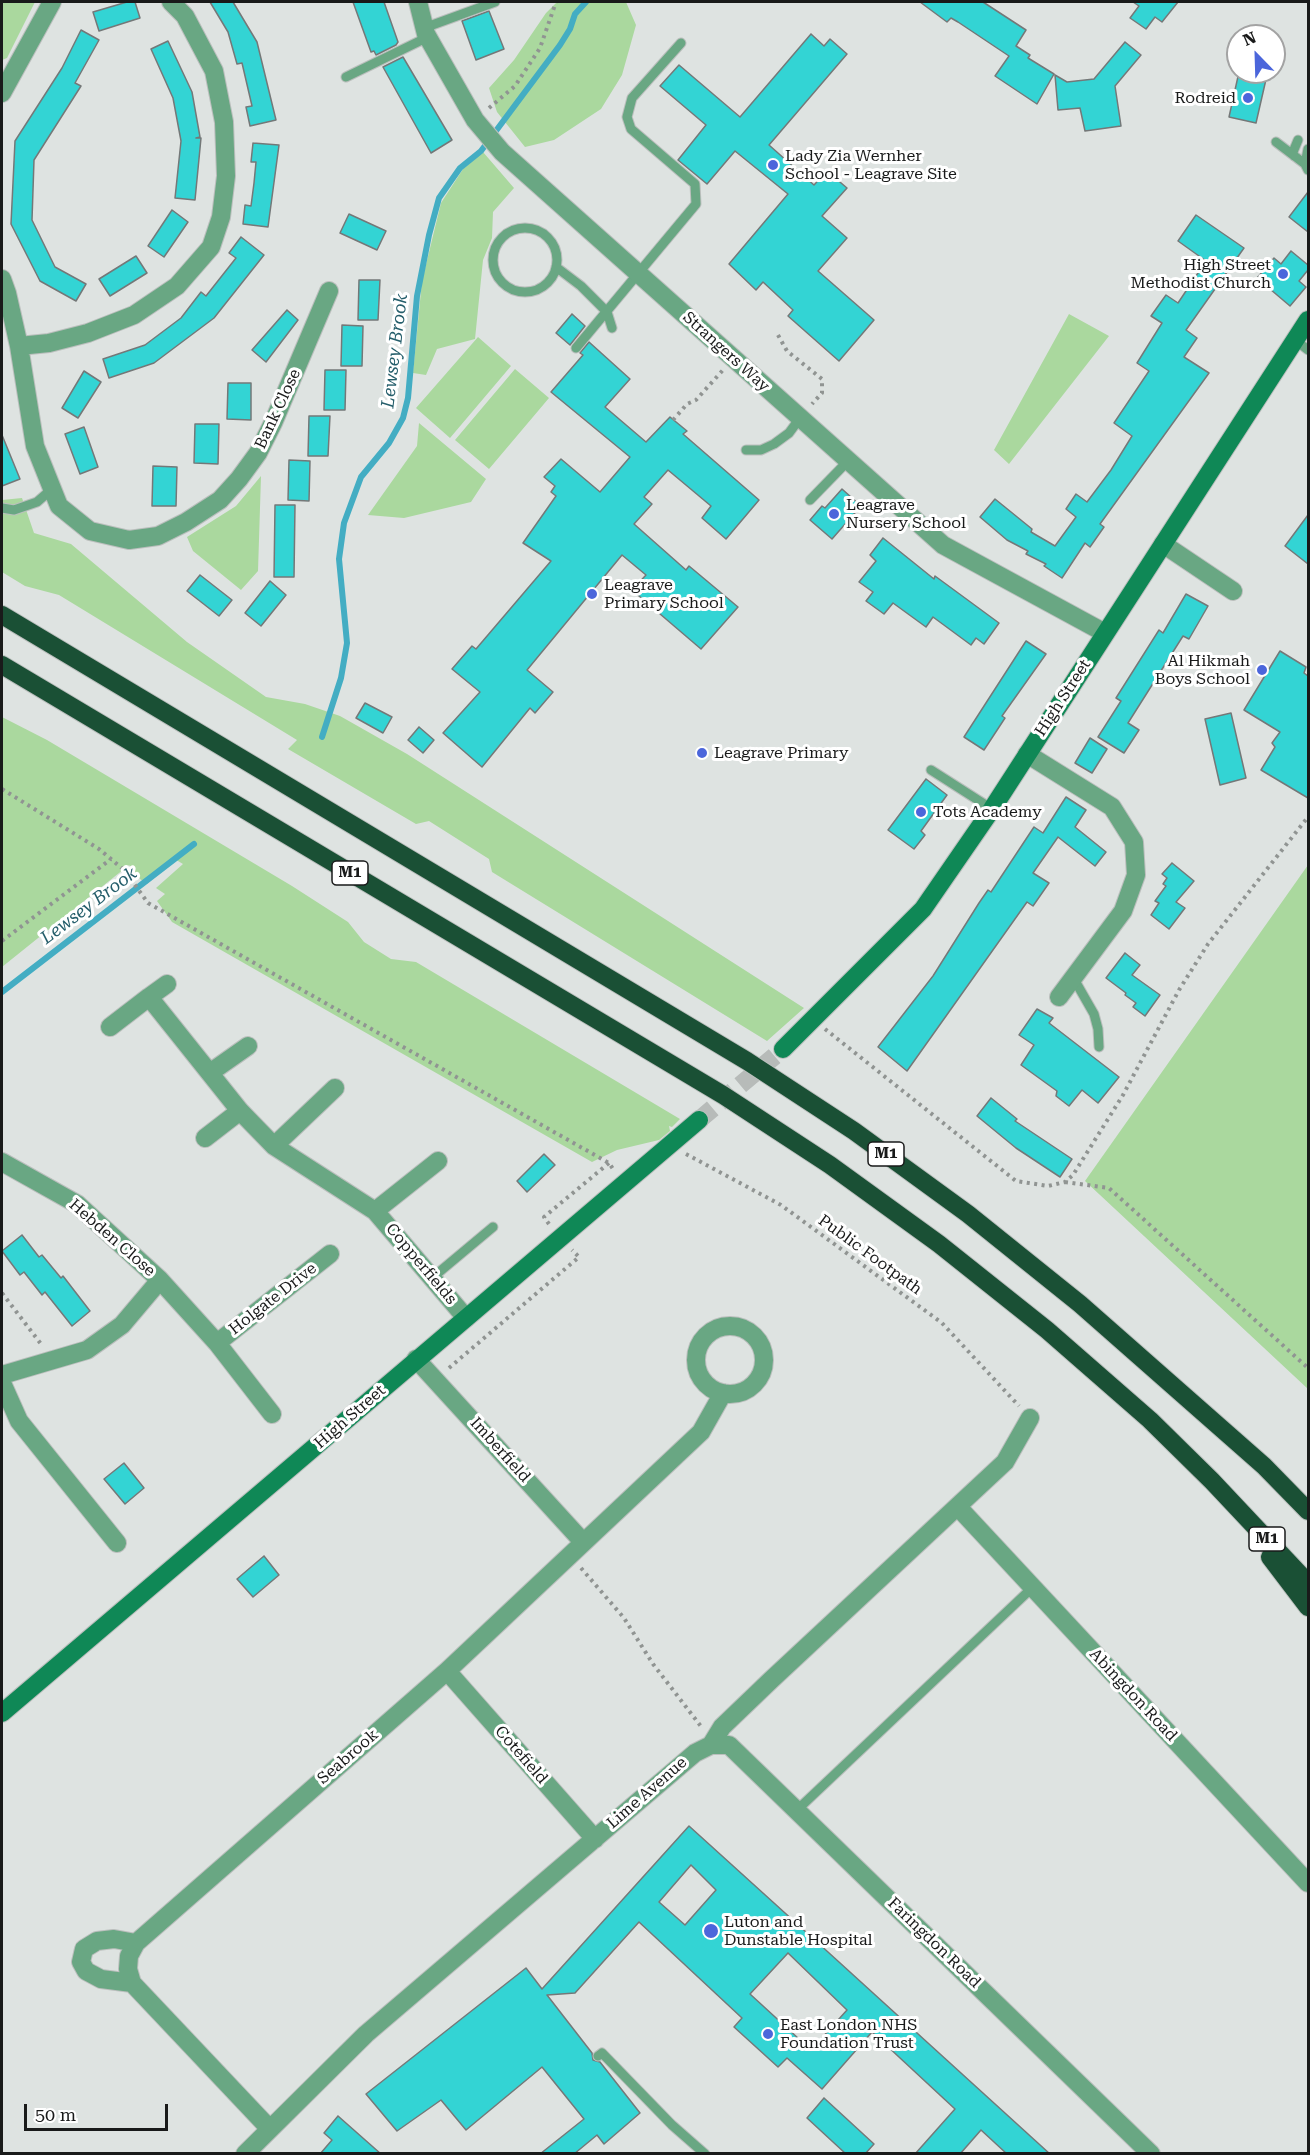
<!DOCTYPE html>
<html>
<head>
<meta charset="utf-8">
<style>
	body { margin:0 }
	#map { position:relative; width:1310px; height:2155px; overflow:hidden; background:#dee3e1; font-family:"Roboto Serif",serif }
	canvas { display:block }
	.frame { position:absolute; inset:0; border:3px solid #191a1a; pointer-events:none }
	.north { position:absolute; left:1226px; top:24px; width:60px; height:60px; box-sizing:border-box; background:#fff; border:2px solid #a3a3a3; border-radius:50%; rotate:337deg; font-size:16px; font-weight:700; line-height:24px; text-align:center; color:#191a1a }
	.north::after { content:''; display:block; margin:auto; width:21px; height:27px; background:#4b66db; clip-path:polygon(50% 0,100% 100%,50% 72%,0 100%) }
	.scale { position:absolute; left:24px; top:2104px; width:144px; height:27px; box-sizing:border-box; border:3px solid #191a1a; border-top:0; padding-left:8px; font-size:18px; line-height:21px; white-space:nowrap; color:#191a1a; -webkit-text-stroke:4px #fff; paint-order:stroke }
</style>
</head>
<body>
<div id="map">
<canvas width="1310" height="2155"></canvas>
<div class="frame"></div>
<div class="north">N</div>
<div class="scale">50 m</div>
</div>
<script>
const c = document.querySelector('canvas').getContext('2d');
c.lineJoin = 'round';
function fillPath(path, color) { c.fillStyle = color; c.fill(path, 'evenodd'); }
const toPath = rows => new Path2D(rows.map(r => 'M' + r).join(''));
function stroke(path, color, width, dash) { c.strokeStyle = color; c.lineWidth = width; c.lineCap = dash ? 'butt' : 'round'; c.setLineDash(dash || []); c.stroke(path); }
function label(font, color, halo, rows, align = 'center') {
  c.font = font + ' "Roboto Serif",serif'; c.lineWidth = 6; c.setLineDash([]); c.textBaseline = 'middle'; c.strokeStyle = halo; c.fillStyle = color; for (const [text, x, y, turn = 0] of rows) {
    c.save(); c.translate(x, y); c.rotate((+turn || 0) * Math.PI / 180); c.textAlign = isNaN(turn) ? turn : align; if (halo) c.strokeText(text, 0, 0); c.fillText(text, 0, 0); c.restore();
  }
}
const green = toPath([
	[2,2,35,2,7,58,2,60],
	[557,2,626,2,636,25,622,75,601,109,554,140,525,147,497,112,489,88,514,60,546,13],
	[483,152,514,188,493,212,492,238,483,260,475,339,437,349,426,375,413,373,422,281,441,203,463,169],
	[1069,314,1109,336,1009,464,994,450],
	[478,337,511,366,450,438,416,408],
	[515,369,549,398,489,469,455,440],
	[419,423,486,479,471,502,404,518,368,515,417,446],
	[261,476,258,571,241,590,193,551,187,537,236,506],
	[22,498,34,533,71,544,187,642,266,697,305,704,340,716,407,754,804,1008,767,1041,492,872,489,859,429,821,416,824,288,749,297,740,59,595,25,586,2,572,2,500],
	[2,717,47,740,292,886,348,922,364,942,391,959,416,962,680,1119,672,1127,669,1126,670,1131,659,1140,617,1150,592,1162,172,922,157,901,165,894,156,888,183,864,173,858,147,884,140,879,129,865,2,967],
	[1308,865,1308,1389,1085,1181]
]);
const stream = toPath([
	[322,737,341,678,347,643,339,559,344,523,361,477,389,443,403,418,408,398,417,296,429,235,439,198,460,168,481,151,510,112,560,45,570,29,575,14,586,2],
	[2,992,194,844]
]);
const building = toPath([
	[127,2,135,2,140,18,99,31,93,12,127,2],
	[210,2,233,2,257,42,276,120,250,126,246,107,252,106,242,63,237,64,228,32,210,2],
	[353,2,384,2,398,42,396,45,376,55,374,51,371,52,353,2],
	[920,2,983,2,1026,30,1016,46,1030,55,1028,58,1054,74,1037,104,995,76,1009,56,958,22,951,18,947,22,920,2],
	[1133,2,1178,2,1162,22,1155,17,1146,29,1130,18,1139,6,1133,2],
	[489,11,504,49,476,60,462,21,489,11],
	[81,30,99,40,75,83,81,86,34,160,32,220,55,267,86,284,76,301,40,281,11,224,15,141,62,68,81,30],
	[811,34,824,46,830,39,847,54,769,145,814,185,827,171,847,188,822,216,847,238,818,271,874,320,839,361,788,316,793,310,763,282,756,290,729,264,788,194,735,151,707,184,678,160,706,125,660,86,679,65,740,117,811,34],
	[168,41,192,92,200,137,196,138,201,138,195,200,175,198,181,141,173,98,151,49,168,41],
	[1125,42,1141,55,1115,86,1121,126,1085,131,1080,108,1058,110,1055,75,1067,82,1094,79,1125,42],
	[403,57,452,140,431,153,383,67,403,57],
	[1239,72,1267,75,1256,123,1229,117,1239,72],
	[253,143,279,145,268,227,243,224,245,205,251,206,254,183,256,162,251,162,253,143],
	[1308,192,1308,232,1289,217,1308,192],
	[172,210,188,222,164,257,148,246,172,210],
	[349,214,386,231,377,250,340,233,349,214],
	[1196,215,1244,248,1186,330,1197,338,1184,357,1209,373,1100,524,1104,527,1090,547,1085,543,1062,578,1044,566,1046,564,1026,554,1028,551,1007,540,980,517,995,499,1032,529,1031,532,1055,546,1076,517,1066,509,1076,494,1087,502,1111,470,1132,436,1114,423,1149,371,1137,363,1162,323,1151,316,1166,295,1178,303,1206,261,1178,241,1196,215],
	[241,237,264,255,214,318,154,363,109,378,103,359,145,345,181,318,201,292,206,296,236,258,229,253,241,237],
	[1291,251,1308,265,1308,270,1299,281,1306,287,1290,306,1257,278,1274,258,1281,264,1291,251],
	[136,256,147,273,110,296,99,279,136,256],
	[359,280,380,280,378,320,358,320,359,280],
	[287,310,298,320,266,362,252,350,287,310],
	[572,314,585,326,570,345,556,333,572,314],
	[342,325,363,326,362,366,341,366,342,325],
	[589,342,630,379,605,407,646,442,670,417,687,431,683,434,759,500,726,539,702,518,711,506,668,470,644,497,652,504,634,524,686,570,689,566,738,607,701,649,632,590,646,575,622,555,527,670,553,692,535,713,530,708,482,767,443,733,480,692,452,669,472,646,476,649,551,561,523,543,556,496,551,492,555,486,544,477,561,459,600,492,630,457,551,392,583,355,580,353,589,342],
	[325,370,346,370,345,410,324,410,325,370],
	[84,371,101,382,78,418,62,408,84,371],
	[228,383,251,383,251,420,227,419,228,383],
	[309,416,330,416,328,456,308,456,309,416],
	[195,424,219,424,218,464,194,463,195,424],
	[84,427,98,467,80,474,65,434,84,427],
	[2,435,20,479,2,486,2,435],
	[289,460,310,461,309,501,288,500,289,460],
	[153,466,177,467,176,506,152,506,153,466],
	[842,489,861,506,832,539,810,520,822,506,825,508,842,489],
	[275,505,295,505,294,577,274,577,275,505],
	[1308,515,1308,564,1285,546,1308,515],
	[883,538,934,579,935,576,999,623,984,644,976,638,971,645,933,617,926,627,893,603,884,614,866,601,873,592,859,582,876,561,870,555,883,538],
	[200,575,232,600,219,616,187,591,200,575],
	[270,581,286,595,261,626,245,613,270,581],
	[1186,594,1208,606,1189,639,1183,636,1128,723,1139,730,1124,753,1098,737,1121,701,1116,698,1159,630,1163,633,1186,594],
	[1026,641,1046,654,1002,716,1005,718,984,750,964,737,1026,641],
	[1280,651,1306,667,1304,673,1308,676,1308,798,1261,770,1275,747,1272,743,1280,732,1244,710,1280,651],
	[365,703,392,717,383,733,356,718,365,703],
	[1231,713,1246,778,1220,785,1205,719,1231,713],
	[419,727,434,740,423,753,408,740,419,727],
	[1090,738,1107,749,1092,773,1075,763,1090,738],
	[926,779,947,795,921,831,925,835,914,849,888,830,926,779],
	[1066,797,1086,810,1075,827,1106,852,1095,866,1058,837,1033,873,1049,883,1033,906,1027,902,907,1071,878,1047,933,976,979,903,988,890,991,892,1034,827,1043,833,1066,797],
	[1172,863,1194,881,1176,902,1185,908,1169,929,1151,915,1159,903,1155,901,1166,886,1163,884,1167,878,1162,874,1172,863],
	[1125,953,1140,965,1132,975,1160,995,1145,1016,1133,1007,1136,1003,1125,995,1126,993,1106,978,1125,953],
	[1037,1009,1053,1018,1049,1023,1119,1077,1098,1103,1082,1090,1069,1106,1056,1096,1057,1091,1021,1065,1034,1045,1019,1035,1037,1009],
	[991,1098,1017,1119,1015,1121,1072,1159,1060,1177,1016,1148,977,1116,991,1098],
	[544,1154,555,1165,527,1192,517,1181,544,1154],
	[22,1235,39,1257,42,1255,61,1278,63,1276,90,1311,72,1326,45,1292,42,1295,24,1272,20,1275,2,1251,22,1235],
	[124,1463,144,1488,125,1504,104,1479,124,1463],
	[264,1556,279,1575,253,1597,237,1579,264,1556],
	[689,1826,806,1932,1050,2154,1007,2154,981,2130,960,2154,915,2154,955,2109,872,2032,822,2089,787,2058,778,2067,734,2027,742,2018,639,1922,575,1993,547,1995,592,2053,593,2060,600,2062,640,2113,604,2144,597,2135,574,2154,540,2154,584,2119,542,2067,466,2130,441,2100,397,2131,366,2094,526,1968,542,1989,689,1826],
	[691,1865,716,1890,685,1925,659,1902,691,1865],
	[788,1953,847,2010,811,2050,750,1994,788,1953],
	[824,2098,874,2144,865,2154,846,2154,807,2118,824,2098],
	[338,2116,381,2154,320,2154,332,2140,324,2133,338,2116]
]);
const secondaryTunnel = toPath([
	[699,1120,783,1049]
]);
const path = toPath([
	[489,108,515,86,540,48,556,2],
	[778,335,787,351,822,379,822,393,812,404],
	[673,420,687,404,696,400,723,370],
	[2,789,99,849,124,870,148,903,609,1163,613,1169],
	[2,941,111,859],
	[825,1029,1016,1181,1048,1186,1065,1182,1073,1175,1123,1095,1179,990,1208,944,1308,817],
	[686,1154,781,1205,942,1323,1019,1406],
	[1065,1182,1109,1188,1308,1368],
	[549,1224,544,1217,609,1163],
	[2,1293,41,1344],
	[449,1368,579,1257,572,1250],
	[581,1568,624,1618,653,1664,703,1729]
]);
const lane = toPath([
	[424,28,495,2],
	[346,77,428,37],
	[1276,142,1305,164],
	[1308,149,1305,164,1308,170],
	[1294,156,1293,152,1298,140],
	'493 260a32 32 0 1 1 64 0a32 32 0 1 1-64 0Z',
	[556,267,581,286,607,312,612,328],
	[1295,340,1308,350],
	[576,348,696,204,695,184,631,129,627,117,632,98,681,43],
	[746,450,761,450,774,444,789,433,800,418],
	[810,500,848,461],
	[2,508,14,510,37,502,52,489],
	[931,770,992,809],
	[1074,979,1094,1014,1098,1029,1099,1047],
	[432,1278,493,1227],
	[797,1810,1033,1587],
	[598,2056,602,2053,672,2125,705,2154]
]);
const street = toPath([
	[418,2,426,34,475,120,502,152,943,545,1105,633],
	[2,93,52,2],
	[2,279,7,293,19,346,35,446,59,506,90,531,129,540,158,536,186,522,220,500,239,479,258,453,273,423,329,291],
	[19,346,49,343,88,333,134,315,177,286,211,247,221,217,226,176,224,122,214,71,185,16,171,2],
	[1163,544,1233,591],
	[1027,754,1112,807,1134,842,1136,875,1123,911,1059,997],
	[149,997,167,984],
	[110,1027,149,997,240,1111,274,1146,375,1211,466,1318],
	[211,1072,248,1046],
	[205,1138,240,1111],
	[274,1146,335,1088],
	[2,1162,77,1204,160,1280],
	[375,1211,438,1161],
	'696 1360a34 34 0 1 1 68 0a34 34 0 1 1-68 0Z',
	[217,1343,330,1254],
	[416,1359,583,1542],
	[2,1375,87,1350,122,1325,160,1280,217,1343,272,1414],
	[2,1383,19,1421,117,1543],
	[958,1507,1308,1883],
	[447,1671,595,1839],
	[711,1745,722,1727,771,1680,1005,1462,1030,1418],
	[132,1983,101,1979,86,1971,81,1962,84,1949,97,1941,114,1939,136,1943],
	[269,2128,132,1983,128,1969,129,1956,136,1943,447,1671,701,1432,723,1393],
	[245,2154,366,2034,695,1753,711,1745,729,1745,1151,2154]
]);
const secondary = toPath([
	[783,1049,923,909,992,809,1308,320],
	[2,1713,699,1120]
]);
const highway = toPath([
	[2,615,747,1061,854,1131,968,1214,1080,1304,1264,1466,1308,1511],
	[2,665,723,1095,830,1165,939,1244,1047,1330,1150,1420,1212,1481,1308,1583],
	[1270,1557,1308,1607]
]);
const markers = [
	[1248,98,6,"#4b66db"],
	[773,165,6,"#4b66db"],
	[1283,274,6,"#4b66db"],
	[834,514,6,"#4b66db"],
	[592,594,6,"#4b66db"],
	[1262,670,6,"#4b66db"],
	[702,753,6,"#4b66db"],
	[921,812,6,"#4b66db"],
	[711,1931,8,"#4b66db"],
	[768,2034,6,"#4b66db"]
];
const shields = [
	[350,873,36],
	[886,1154,36],
	[1267,1539,36]
];
const shieldNames = [
	["M1",350,873],
	["M1",886,1154],
	["M1",1267,1539]
];
const poiNames = [
	["Rodreid",1236,98,"right"],
	["Lady Zia Wernher",785,156],
	["School - Leagrave Site",785,174],
	["High Street",1271,265,"right"],
	["Methodist Church",1271,283,"right"],
	["Leagrave",846,505],
	["Nursery School",846,523],
	["Leagrave",604,585],
	["Primary School",604,603],
	["Al Hikmah",1250,661,"right"],
	["Boys School",1250,679,"right"],
	["Leagrave Primary",714,753],
	["Tots Academy",933,812],
	["Luton and",724,1922],
	["Dunstable Hospital",724,1940],
	["East London NHS",780,2025],
	["Foundation Trust",780,2043]
];
const streetNames = [
	["Strangers Way",726,352,42],
	["Bank Close",278,409,-65],
	["High Street",1063,698,-57],
	["Hebden Close",112,1238,41],
	["Public Footpath",870,1255,36],
	["Copperfields",421,1264,50],
	["Holgate Drive",273,1299,-38],
	["High Street",350,1417,-41],
	["Imberfield",500,1450,48],
	["Abingdon Road",1133,1695,47],
	["Cotefield",521,1755,49],
	["Seabrook",348,1757,-41],
	["Lime Avenue",647,1793,-41],
	["Faringdon Road",934,1943,44]
];
const waterNames = [
	["Lewsey Brook",395,351,-83],
	["Lewsey Brook",89,906,-37]
];
fillPath(green, '#aad89e');
stroke(stream, '#43adc3', 6);
fillPath(building, '#33d4d4');
stroke(building, '#747878', 1.5);
stroke(secondaryTunnel, '#b7bbb9', 18, [18, 9]);
stroke(lane, '#bbbfbd', 11);
stroke(street, '#bbbfbd', 20);
stroke(secondary, '#bbbfbd', 20);
stroke(highway, '#bbbfbd', 20);
stroke(path, '#909492', 4, [3, 4.5]);
stroke(lane, '#69a783', 9);
stroke(street, '#69a783', 18);
stroke(secondary, '#0f8856', 18);
stroke(highway, '#1a5035', 18);
for (const [x, y, r, color] of markers) { const dot = new Path2D(); dot.arc(x, y, r, 0, 2 * Math.PI); c.fillStyle = color; c.fill(dot); stroke(dot, '#fff', 2); }
for (const [x, y, w] of shields) { const box = new Path2D(); box.roundRect(x - w / 2, y - 12, w, 24, 4.5); c.fillStyle = '#fff'; c.fill(box); stroke(box, '#191a1a', 1.5); }
label('bold 15px', '#191a1a', null, shieldNames);
label('16px', '#191a1a', '#fff', poiNames, 'left');
label('16px', '#191a1a', '#fff', streetNames);
label('italic 18px', '#255e6b', '#fff', waterNames);
</script>
</body>
</html>
